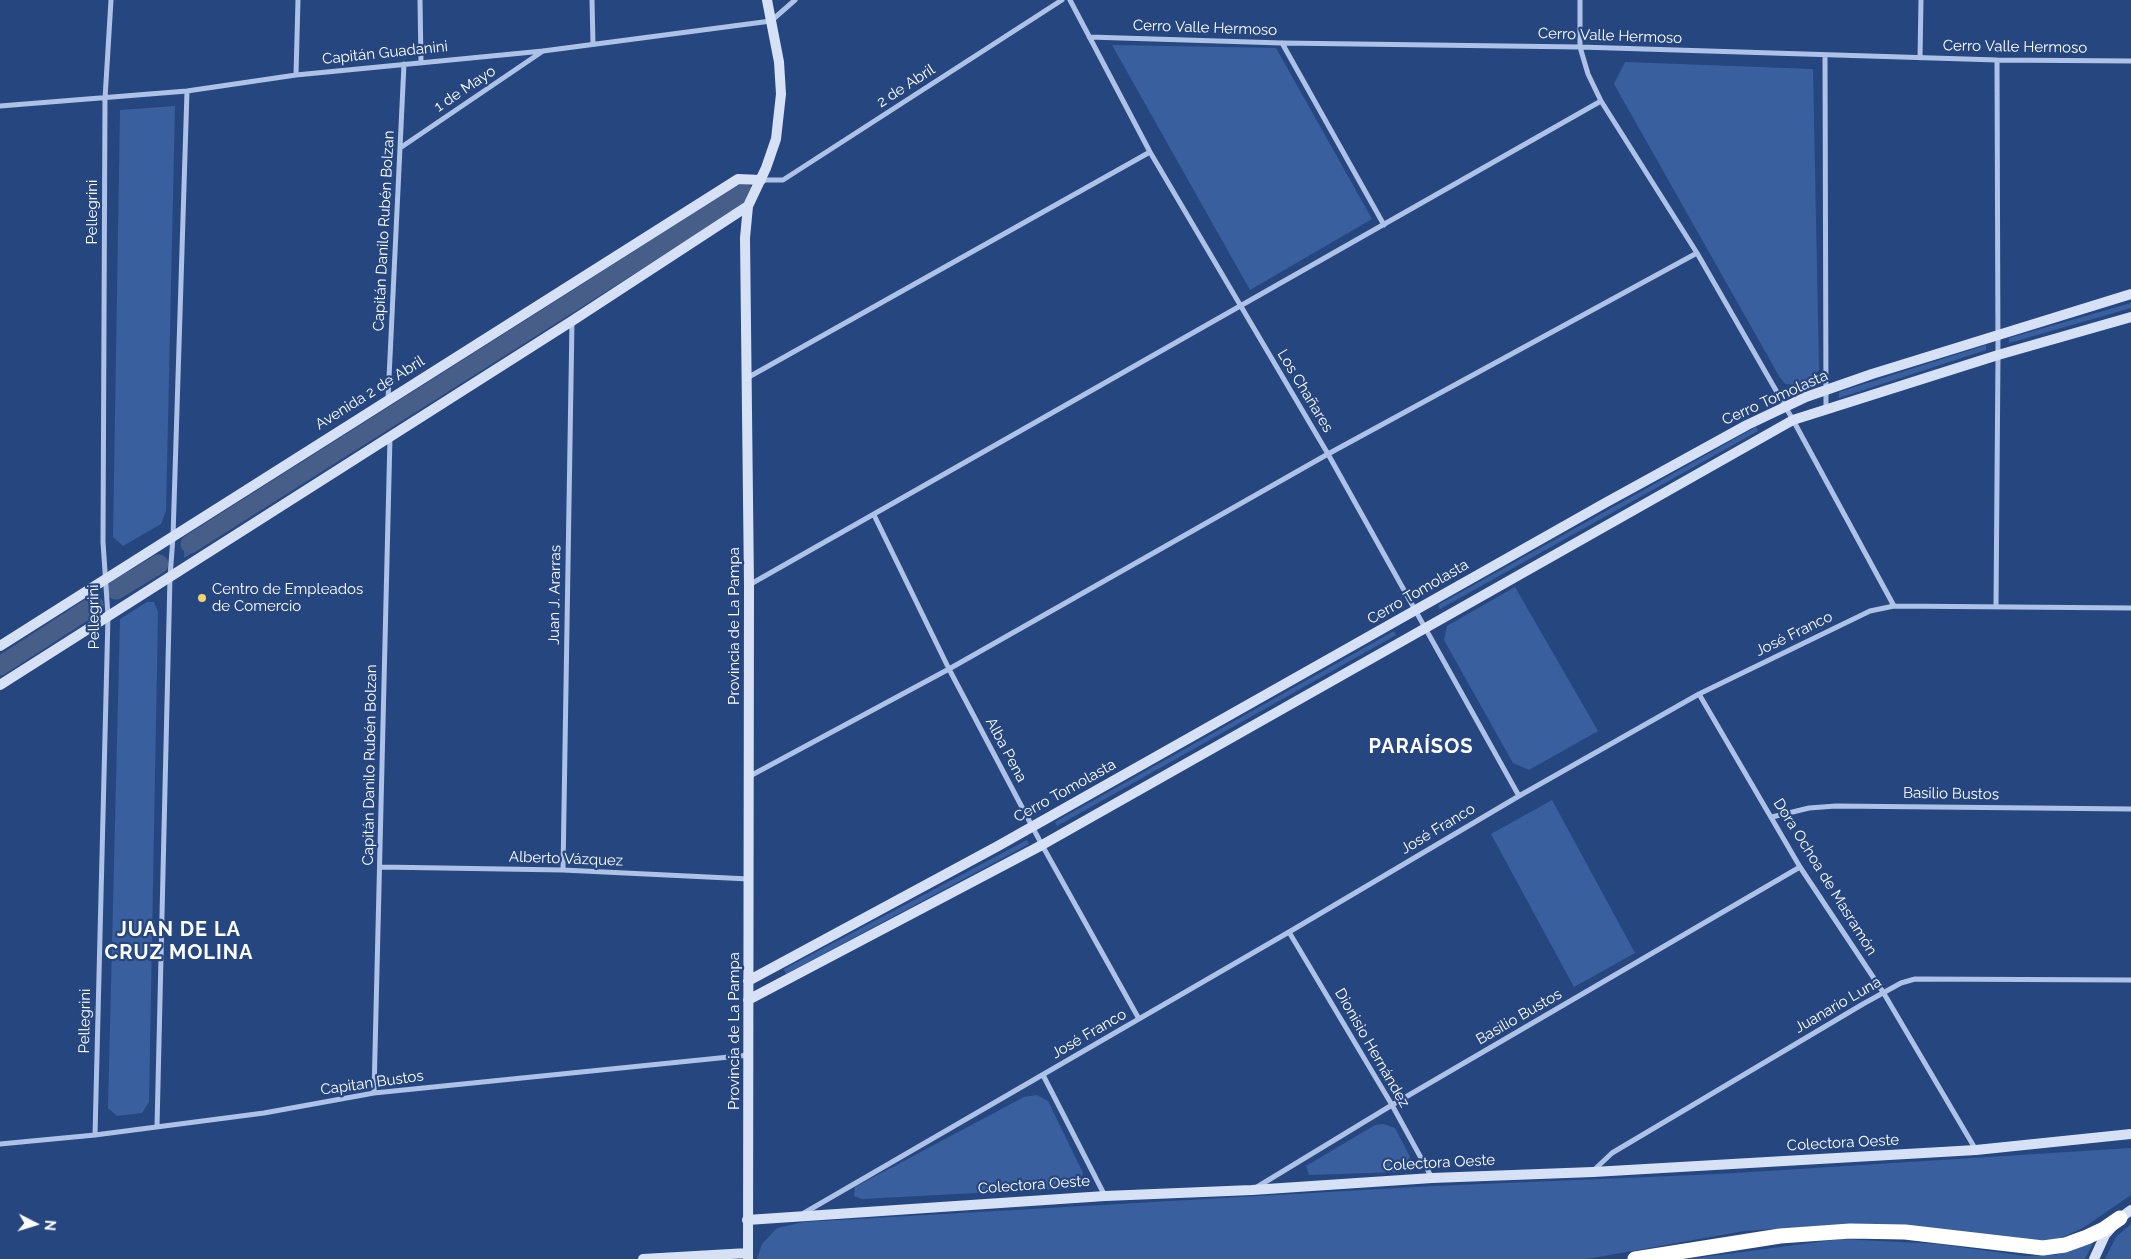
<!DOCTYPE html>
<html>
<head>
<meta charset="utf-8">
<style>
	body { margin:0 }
	#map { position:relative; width:2131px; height:1259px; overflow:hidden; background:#264680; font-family:Raleway,sans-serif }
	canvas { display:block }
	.north { position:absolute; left:10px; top:1199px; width:50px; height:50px; -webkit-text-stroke:4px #264680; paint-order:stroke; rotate:95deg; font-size:14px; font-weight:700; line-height:20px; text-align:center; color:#fff }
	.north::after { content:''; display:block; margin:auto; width:18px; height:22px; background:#fff; clip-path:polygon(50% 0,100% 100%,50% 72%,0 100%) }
</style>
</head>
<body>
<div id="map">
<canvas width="2131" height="1259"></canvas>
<div class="north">N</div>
</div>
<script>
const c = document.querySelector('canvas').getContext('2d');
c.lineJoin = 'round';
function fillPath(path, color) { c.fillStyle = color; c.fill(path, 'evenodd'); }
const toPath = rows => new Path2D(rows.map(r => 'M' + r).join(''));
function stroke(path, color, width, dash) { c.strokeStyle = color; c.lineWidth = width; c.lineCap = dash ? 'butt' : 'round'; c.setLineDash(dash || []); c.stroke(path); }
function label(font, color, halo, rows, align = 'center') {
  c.font = font + ' Raleway,sans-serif'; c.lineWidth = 4.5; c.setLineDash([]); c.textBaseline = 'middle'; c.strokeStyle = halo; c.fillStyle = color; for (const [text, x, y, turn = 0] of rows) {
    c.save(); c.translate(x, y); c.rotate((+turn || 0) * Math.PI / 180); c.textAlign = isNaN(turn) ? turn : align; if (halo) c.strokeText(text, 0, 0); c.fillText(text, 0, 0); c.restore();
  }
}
const green = toPath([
	[1112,45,1276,48,1372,219,1250,290],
	[1625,62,1813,69,1819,370,1810,380,1796,385,1785,384,1779,376,1614,84],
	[175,106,166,511,161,524,123,546,113,537,120,110],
	[737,185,745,197,184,558,185,539],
	[2131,303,2131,308,2009,343,2009,338],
	[1986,345,1986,350,1839,398,1839,392],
	[1756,427,1758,431,1440,609,1438,605],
	[160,555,160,573,117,599,117,581],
	[1515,587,1598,731,1529,770,1513,763,1444,640,1447,626],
	[95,600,95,614,0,675,0,660],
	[147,602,154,602,158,612,149,1102,142,1113,117,1116,108,1108,120,619],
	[1394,631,1396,635,1057,826,1055,822],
	[1552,800,1635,953,1574,987,1491,834],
	[1027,840,1029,844,786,974,784,969],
	[1037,1095,1048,1101,1083,1173,1080,1183,1072,1188,862,1199,854,1196,855,1187,1024,1097],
	[1384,1124,1395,1128,1410,1157,1403,1169,1397,1172,1309,1175,1306,1166,1375,1125],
	[2131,1148,2131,1195,2083,1228,2049,1243,1833,1225,1744,1231,1587,1259,757,1259,762,1244,777,1228,804,1222,1434,1186,1719,1174],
	[2131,1224,2131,1259,2105,1259,2116,1237],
	[1841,1239,1938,1244,2025,1256,2056,1255,2094,1241,2085,1259,1689,1259]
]);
const canal = toPath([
	[190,544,744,193],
	[116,590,159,564],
	[0,666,94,605]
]);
const street = toPath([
	[420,0,421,62],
	[592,0,593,44],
	[1070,0,1150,152,1328,454,1519,796],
	[1580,0,1580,47,1588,74,1601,101,1697,253,1793,420,1894,606],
	[1089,37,1282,43,1580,47,1997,60,2131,61],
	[1282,43,1384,225],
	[1825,55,1826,409],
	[1920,58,1921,0],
	[296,75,298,0],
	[0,106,187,91,296,75,543,51,771,21,795,0],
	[400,148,543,51],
	[761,180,783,180,1062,0],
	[747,378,1150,152],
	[388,399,404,64],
	[874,515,949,669,1042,845,1139,1019],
	[749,585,1601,101],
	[1996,607,1998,355,1997,60],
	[1699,694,1800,867,1883,992,1976,1150],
	[750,776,949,669,1328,454,1697,253],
	[1772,817,1809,808,1836,806,2131,809],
	[381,867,563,870,749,879],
	[563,870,572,321],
	[1289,932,1392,1105,1432,1178],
	[1043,1075,1105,1196],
	[374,1093,390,437],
	[157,1127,170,577,173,537,187,91],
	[95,1135,108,616,103,542,105,99,111,0],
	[0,1144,95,1135,264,1113,374,1093,749,1055],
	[1593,1171,1612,1153,1863,1004,1901,983,1915,979,2131,980],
	[1257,1187,1392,1105,1800,867],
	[804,1213,1289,932,1519,796,1699,694,1870,611,1894,606,2131,608]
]);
const secondary = toPath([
	[0,646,738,179,761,180],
	[0,685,572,321,748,206],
	[748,981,998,846,1605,503,1747,425,1806,397,1872,374,2131,294],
	[748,1000,1042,845,1793,420,1998,355,2131,317],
	[747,1220,1105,1196,1252,1190,1432,1178,1593,1172,1976,1150,2131,1134],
	[643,1259,748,1253],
	[748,1259,749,585,745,238,748,206,766,168,776,139,781,94,779,62,767,0],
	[2094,1259,2105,1235,2120,1218,2131,1210]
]);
const highway = toPath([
	[1635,1259,1780,1236,1850,1231,1905,1232,2043,1248,2065,1245,2087,1237,2104,1229,2120,1218]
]);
const markers = [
	[202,598,5,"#efd571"]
];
const streetNames = [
	["Cerro Valle Hermoso",1205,28,2],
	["Cerro Valle Hermoso",1610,36,2],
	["Cerro Valle Hermoso",2015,47,1],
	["Capitán Guadanini",385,53,-6],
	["2 de Abril",906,86,-33],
	["1 de Mayo",465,89,-34],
	["Pellegrini",92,212,-90],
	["Capitán Danilo Rubén Bolzan",384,231,-87],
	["Los Chañares",1305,391,59],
	["Avenida 2 de Abril",370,393,-32],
	["Cerro Tomolasta",1775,398,-24],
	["Cerro Tomolasta",1418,592,-30],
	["Juan J. Ararras",555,595,-89],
	["Pellegrini",94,617,-91],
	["Provincia de La Pampa",734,626,-90],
	["José Franco",1794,634,-26],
	["Alba Pena",1006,750,62],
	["Capitán Danilo Rubén Bolzan",370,765,-89],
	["Cerro Tomolasta",1065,791,-29],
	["Basilio Bustos",1951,794,1],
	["José Franco",1438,829,-31],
	["Alberto Vázquez",566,859,2],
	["Dora Ochoa de Masramón",1825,877,58],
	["Juanario Luna",1838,1005,-30],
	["Basilio Bustos",1519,1017,-30],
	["Pellegrini",85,1021,-89],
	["Provincia de La Pampa",734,1031,-90],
	["José Franco",1089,1034,-30],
	["Dionisio Hernández",1372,1048,60],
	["Capitan Bustos",372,1083,-8],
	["Colectora Oeste",1843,1143,-3],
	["Colectora Oeste",1439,1163,-3],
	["Colectora Oeste",1034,1185,-4]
];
const poiNames = [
	["Centro de Empleados",212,589],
	["de Comercio",212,606]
];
const districtNames = [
	["PARAÍSOS",1421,747],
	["JUAN DE LA",179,930],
	["CRUZ MOLINA",179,953]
];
fillPath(green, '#3a5f9e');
stroke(canal, '#465e88', 19);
stroke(street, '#adc2e6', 5);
stroke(secondary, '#d6e1f6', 10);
stroke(highway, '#fff', 15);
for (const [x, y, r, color] of markers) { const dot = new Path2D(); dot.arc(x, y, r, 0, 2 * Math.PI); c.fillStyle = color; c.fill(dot); stroke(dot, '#264680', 2); }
label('15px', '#fff', '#264680', streetNames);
label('15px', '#fff', '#264680', poiNames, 'left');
c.letterSpacing = '1px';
label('bold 20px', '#fff', '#264680', districtNames);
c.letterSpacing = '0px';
</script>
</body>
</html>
